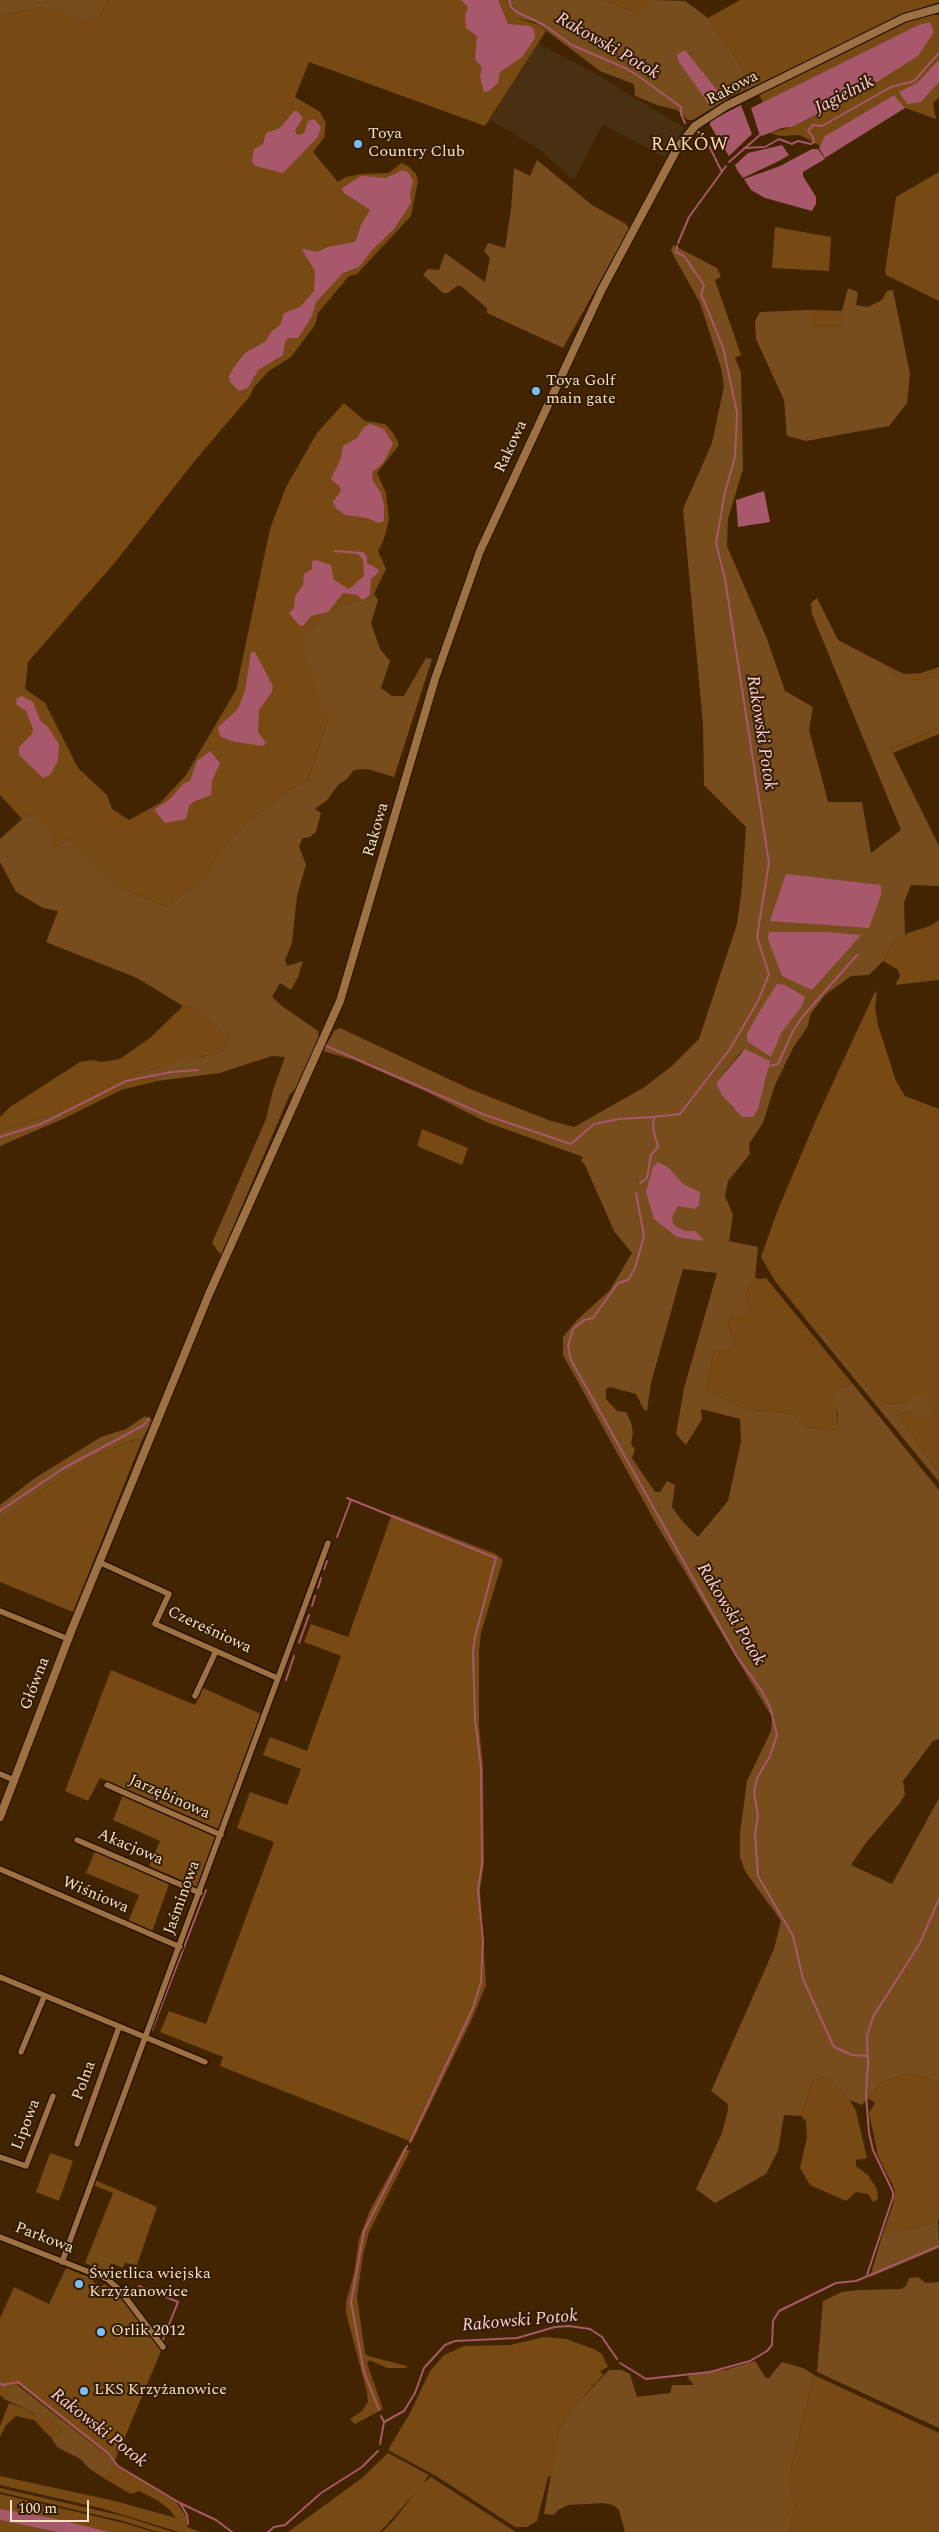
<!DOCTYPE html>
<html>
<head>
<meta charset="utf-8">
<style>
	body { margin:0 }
	#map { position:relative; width:939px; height:2532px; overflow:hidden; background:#422400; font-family:Spectral,serif }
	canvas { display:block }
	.scale { position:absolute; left:10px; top:2500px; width:79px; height:22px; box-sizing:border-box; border:2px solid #f8dfc7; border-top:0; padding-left:6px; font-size:15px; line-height:18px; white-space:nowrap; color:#f8dfc7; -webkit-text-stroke:4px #331d04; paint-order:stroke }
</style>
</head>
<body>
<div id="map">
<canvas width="939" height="2532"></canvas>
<div class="scale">100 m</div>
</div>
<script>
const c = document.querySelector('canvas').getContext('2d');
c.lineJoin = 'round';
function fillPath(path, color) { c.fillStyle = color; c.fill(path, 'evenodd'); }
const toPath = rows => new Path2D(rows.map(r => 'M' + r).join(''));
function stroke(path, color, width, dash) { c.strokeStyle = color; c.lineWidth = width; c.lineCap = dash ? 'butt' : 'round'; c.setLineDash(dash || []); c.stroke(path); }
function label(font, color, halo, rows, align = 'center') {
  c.font = font + ' Spectral,serif'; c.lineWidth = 4; c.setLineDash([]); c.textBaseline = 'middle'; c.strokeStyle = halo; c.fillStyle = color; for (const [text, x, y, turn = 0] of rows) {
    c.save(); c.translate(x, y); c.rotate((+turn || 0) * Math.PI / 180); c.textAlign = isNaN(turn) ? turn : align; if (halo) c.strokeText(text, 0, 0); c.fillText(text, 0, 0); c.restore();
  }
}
const built = toPath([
	[538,43,593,72,684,128,665,158,603,124,574,180,539,149,490,120]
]);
const green = toPath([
	[108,0,507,0,515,18,537,24,546,31,485,126,309,62,295,97,320,112,326,123,324,138,313,152,338,182,346,177,361,174,389,173,401,163,408,166,416,174,418,181,411,216,357,274,349,276,318,313,315,325,291,357,269,371,254,387,250,396,193,463,117,560,28,662,25,689,45,703,78,768,107,795,112,809,129,820,160,803,186,775,236,690,270,529,286,487,317,433,344,403,365,421,385,424,394,434,399,445,377,473,386,493,389,520,384,539,378,551,386,569,374,594,365,600,343,604,321,698,328,719,308,780,288,791,247,822,220,850,207,875,167,907,117,886,70,839,53,848,34,813,22,819,0,795,0,16,40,7,100,17],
	[605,0,651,0,651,2,640,15],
	[740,0,939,0,939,2,906,13,759,84,760,75,748,76,708,18],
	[933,15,939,15,939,97,933,103,936,119,905,108,894,95,830,133,820,146,800,135,781,136,769,133,792,127,869,87,930,22,918,25,763,102,759,95,917,17],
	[939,172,939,301,886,275,885,272,896,197],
	[775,227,831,237,829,271,772,268],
	[810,310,842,311,842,327,810,326],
	[884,664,904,674,921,673,939,667,939,676,918,680,899,678],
	[939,727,939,734,893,753,891,749],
	[939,920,939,980,895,985,900,976,898,970,883,961,894,942,905,934,930,926],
	[877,991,875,1008,878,1025,896,1081,905,1096,939,1109,939,1473,898,1415,907,1411,917,1418,914,1395,904,1403,888,1404,876,1397,821,1330,817,1333,775,1281,761,1257,777,1212,818,1115,874,994],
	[183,1006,191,1007,229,1038,223,1051,136,1074,138,1080,154,1078,157,1081,121,1090,65,1118,62,1111,0,1132,0,1117,10,1107,80,1062,91,1060,102,1062,120,1059,151,1037],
	[422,1129,468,1148,462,1165,417,1146],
	[766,1278,852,1383,836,1390,838,1430,806,1427,793,1414,745,1409,706,1390,714,1350,730,1350,735,1345,728,1326,731,1315,737,1315,748,1304,745,1295,749,1287,759,1279],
	[139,1438,142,1440,73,1612,0,1582,0,1521,42,1490,96,1455],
	[392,1514,496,1554,503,1560,481,1633,479,1651,479,1726,483,1766,484,1864,480,1889,486,1985,473,2017,412,2142,220,2066,223,2057,160,2032,169,2011,206,2024,274,1842,237,1828,250,1792,287,1805,301,1769,263,1755,270,1737,307,1751,341,1656,304,1642,311,1624,348,1637],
	[111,1670,195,1705,203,1688,261,1714,220,1830,100,1778,88,1801,65,1791],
	[123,1795,217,1836,199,1888,149,1866,160,1841,113,1820],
	[95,1851,169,1884,152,1932,128,1922,139,1895,86,1873],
	[910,2073,939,2082,939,2219,933,2224,883,2233,893,2205,895,2190,878,2156,869,2113,875,2103,868,2098,882,2082],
	[826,2077,850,2100,856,2111,867,2158,856,2160,856,2166,868,2175,877,2189,878,2199,873,2202,868,2194,856,2192,846,2201,810,2185,800,2168,807,2137,806,2121,801,2116,813,2079],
	[404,2148,410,2151,369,2232,363,2255,357,2297,365,2353,368,2356,407,2366,407,2368,387,2368,370,2360,367,2363,383,2409,355,2424,350,2419,362,2411,368,2402,367,2392,346,2313,346,2302,354,2273,359,2239,370,2210],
	[50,2153,73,2161,59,2201,36,2192],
	[95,2180,157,2207,137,2265,125,2263,123,2268,111,2263,108,2272,85,2263,113,2193,93,2185],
	[66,2268,94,2279,93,2282,102,2286,105,2284,113,2290,140,2320,161,2351,114,2463,175,2500,186,2517,187,2527,201,2532,179,2532,100,2508,0,2485,0,2476,115,2501,176,2518,169,2509,157,2500,139,2491,131,2494,105,2479,114,2463,109,2457,18,2384,8,2390,4,2399,0,2395,0,2318,14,2287,49,2304],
	[544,2337,566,2339,594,2349,602,2354,608,2367,600,2371,603,2375,573,2408,559,2429,551,2476,548,2477,537,2521,527,2527,515,2527,436,2476,388,2450,410,2413,430,2371,444,2355,464,2346,510,2345],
	[814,2375,939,2433,939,2532,789,2532,795,2503,789,2493,789,2476],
	[9,2403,26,2409,34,2415,46,2416,62,2430,52,2439,34,2420,16,2416,6,2425,0,2437,0,2426],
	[388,2453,429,2475,423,2483,431,2477,516,2532,382,2532,392,2522,417,2491,380,2532,288,2532,362,2478],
	[0,2488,123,2516,173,2532,158,2532,123,2521,0,2492],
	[0,2494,124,2523,153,2532,110,2532,0,2509],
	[0,2520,18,2524,57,2532,0,2532]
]);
const forest = toPath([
	[0,0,108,0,100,17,77,21,68,13,40,7,0,16],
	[507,0,605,0,640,15,651,0,685,1,708,18,748,76,760,74,759,84,732,96,693,120,688,120,677,110,657,105,635,96,634,84,600,71,535,22,515,18],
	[537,160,592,205,626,224,629,229,563,348,487,313,487,308,461,286,457,286,448,293,443,293,423,275,428,269,439,270,445,253,485,282,490,258,484,251,488,243,505,248,511,209,514,168,530,176],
	[673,245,717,268,721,277,715,280,741,355,735,358,741,372,743,469,728,519,727,546,767,639,785,691,813,707,809,730,828,802,862,802,871,853,901,830,812,614,811,603,817,598,838,640,884,664,899,678,918,680,939,676,939,727,891,749,939,846,939,886,911,885,904,903,905,934,894,942,883,961,869,975,851,976,825,995,810,1015,808,1026,793,1048,775,1085,763,1123,749,1144,750,1154,728,1181,725,1196,733,1215,729,1241,758,1247,755,1278,759,1279,749,1287,745,1295,748,1304,746,1316,731,1315,728,1326,735,1345,730,1350,714,1350,706,1390,745,1409,793,1414,806,1427,838,1430,838,1413,833,1397,836,1390,852,1383,939,1490,939,1739,933,1741,903,1781,905,1795,900,1803,865,1844,851,1865,892,1884,939,1798,939,2082,910,2073,882,2082,862,2105,850,2100,826,2077,813,2079,801,2116,784,2115,778,2151,766,2174,715,2203,696,2189,722,2133,728,2110,728,2104,711,2091,774,1949,781,1921,745,1871,740,1857,740,1833,747,1781,771,1731,772,1717,658,1527,563,1355,563,1337,577,1320,610,1290,632,1253,614,1231,585,1165,581,1161,583,1157,486,1122,425,1091,354,1060,323,1051,334,1031,340,1028,470,1089,551,1121,574,1127,643,1088,672,1066,699,1039,737,924,742,887,746,827,704,785,703,724,683,509,712,443,724,386,721,368,700,303,671,251],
	[742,1051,733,1108,716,1083],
	[683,1269,717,1273,684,1388,676,1434,686,1445,702,1419,701,1409,740,1419,741,1441,728,1501,698,1537,683,1522,672,1507,675,1485,667,1481,660,1492,655,1492,632,1458,635,1450,631,1444,633,1433,631,1422,626,1412,617,1411,606,1399,606,1389,610,1387,636,1394,644,1410,647,1411,651,1383],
	[848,288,858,292,856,305,868,307,882,300,887,291,893,290,910,374,907,403,889,426,806,441,787,436,784,400,756,339,755,321,760,312,810,310,810,326,842,327,842,311],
	[374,594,378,600,371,623,380,649,390,661,381,688,392,696,404,696,426,658,432,659,394,777,367,769,354,770,347,779,339,784,327,800,315,809,321,813,316,832,310,837,303,838,299,846,306,865,297,896,292,943,285,960,287,966,303,961,298,977,291,990,280,983,272,997,282,1006,318,1031,319,1040,298,1087,290,1094,221,1255,212,1243,266,1119,273,1090,285,1057,272,1056,220,1073,157,1081,154,1078,137,1080,136,1074,162,1067,165,1062,202,1057,223,1051,229,1038,191,1007,183,1006,137,978,46,942,58,911,43,908,16,892,0,862,0,839,22,819,34,813,48,825,53,848,70,839,117,886,167,907,207,875,220,850,247,822,288,791,308,780,328,719,305,660,303,635,343,604,365,600],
	[62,1111,65,1118,0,1146,0,1132],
	[821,1330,876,1397,888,1404,904,1403,914,1395,926,1395,933,1406,929,1417,917,1418,907,1411,898,1415,939,1473,939,1482,817,1333],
	[145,1416,152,1420,142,1440,138,1438,96,1455,42,1490,0,1521,0,1505,35,1478,101,1437,126,1429],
	[938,2219,939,2248,870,2277,883,2233,933,2224],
	[918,2277,926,2283,939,2282,939,2428,817,2372,823,2301,842,2292,859,2290,901,2289,906,2286,909,2278],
	[755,2361,766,2378,769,2378,782,2362,803,2368,814,2375,789,2476,789,2493,795,2503,789,2532,625,2532,619,2510,613,2505,603,2503,568,2505,558,2510,554,2515,544,2514,559,2429,573,2408,609,2370,621,2370,630,2374,637,2397,670,2393,672,2385,694,2385,688,2378,690,2375,725,2370],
	[16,2384,109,2457,114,2463,105,2479,90,2469,80,2459,57,2447,52,2439,62,2430,46,2416,40,2418,26,2409,4,2399,8,2390]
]);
const water = toPath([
	[461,0,498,0,508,24,530,26,534,29,535,38,522,57,500,72,498,83,489,91,484,92,483,89,480,76,482,68,475,59,477,36,466,28,465,15,468,7],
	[930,22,934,32,918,56,869,87,792,127,782,128,762,136,759,133,751,108,918,25],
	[685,50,724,99,711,107,679,62,677,55],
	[939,60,939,82,921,102,907,104,899,92,917,83],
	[894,95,905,108,825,158,819,148,825,136],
	[741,105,752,134,729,156,710,125,710,121],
	[294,111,297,111,303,118,295,130,296,134,299,135,304,133,308,121,314,119,321,127,318,137,283,173,255,166,252,162,254,149,263,144,266,133,280,128],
	[782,145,789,155,779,161,743,178,737,170,735,165,748,153],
	[812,149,818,149,825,159,803,172,803,176,816,197,816,204,812,211,765,198,751,190,744,179,780,166],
	[402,170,408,172,413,181,410,194,411,203,394,229,373,249,359,267,343,273,316,302,312,316,298,338,288,338,285,342,283,355,258,370,248,388,239,391,230,382,229,376,234,367,245,353,266,341,271,332,280,325,284,313,300,307,314,291,315,271,302,250,304,249,317,252,328,247,354,242,356,240,361,225,370,210,344,193,342,188,361,176,386,178],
	[370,424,384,429,393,444,383,463,372,472,373,481,381,493,384,505,384,521,379,523,367,518,345,515,336,508,333,502,341,491,340,487,331,479,341,458,343,446,357,438,364,427],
	[764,491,770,522,738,527,736,500],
	[334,550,363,552,367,557,367,563,378,569,379,572,371,579,370,595,365,599,361,599,357,595,343,593,328,612,311,616,303,626,299,625,289,613,294,608,295,596,303,585,304,574,312,569,312,561,316,560,331,565,334,580,349,589,364,576,363,560,358,554,334,552],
	[251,652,255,652,273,686,272,692,259,710,258,732,266,743,263,746,235,742,221,737,219,733,218,727,238,709,245,691],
	[22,696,33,702,40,720,48,727,59,744,58,761,50,775,43,778,19,755,19,747,32,734,33,729,26,711,16,704,17,698],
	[210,751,220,763,212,781,211,795,193,802,189,806,186,819,165,823,154,810,170,799,183,784,190,781,197,761],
	[786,874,881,885,881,895,869,928,770,921],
	[769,932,828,932,861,935,812,990,782,976,768,939],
	[777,984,785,985,805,997,802,1006,781,1033,771,1057,747,1041,747,1034,758,1014],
	[745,1049,770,1061,758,1109,753,1117,742,1117,722,1095,716,1083],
	[658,1162,669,1168,683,1184,700,1192,699,1205,695,1209,678,1206,672,1217,673,1224,678,1228,686,1231,695,1231,703,1239,702,1241,677,1237,654,1219,646,1191,653,1167],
	[0,2509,47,2517,110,2532,57,2532,18,2524,0,2520]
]);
const stream = toPath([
	[509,0,511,7,517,12,544,25,572,45,625,68,640,77,681,107,681,114,685,123],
	[697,131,704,136,721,170],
	[744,148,765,147,779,139,792,144,798,141,811,144,814,142,813,137,808,131,813,125,822,126,891,87,914,81,939,53],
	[729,162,761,134],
	[678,243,689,217,726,166],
	[324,1045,485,1115,571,1144,594,1124,619,1119,654,1117],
	[769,1066,778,1064,793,1031,803,1016,857,955],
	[0,1137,41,1124,126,1081,171,1072,198,1070],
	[640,1183,647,1178,651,1155,658,1147,653,1128,654,1117,680,1114,730,1049,758,1001,769,974,757,937,769,863,725,579,716,543,725,492,735,457,737,413,723,347,701,294,704,286,702,282,684,256,676,252,677,246],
	[636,1193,644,1236,635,1268,628,1280,618,1283,593,1318,584,1320,573,1329,568,1346,571,1360,736,1655,761,1690,770,1707,777,1735,770,1756,757,1778,754,1793,758,1816,755,1834,758,1876,793,1936,803,1979,834,2047,852,2055,868,2056],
	[347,1498,496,1558,475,1637,473,1652,475,1719,481,1768,482,1863,478,1890,483,1941,481,1982,473,2008,410,2142],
	[0,1511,62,1469,144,1425,149,1418],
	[337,1537,351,1500],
	[324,1569,327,1561],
	[318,1588,321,1578],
	[312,1606,315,1596],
	[299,1643,309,1615],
	[286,1680,294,1656],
	[152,2030,206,1890],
	[867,2275,893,2197,893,2192,873,2150,869,2133,866,2094,868,2064,867,2036,873,2017,920,1943,939,1899],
	[139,2286,178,2302,162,2342],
	[620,2363,646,2379,710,2372,750,2361,767,2351,772,2345,773,2321,779,2311,836,2283,856,2281,939,2246],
	[0,2383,3,2385,18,2382,108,2453,118,2466,180,2503,216,2520,232,2532],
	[379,2410,364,2372,351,2302,364,2231,407,2146],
	[381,2416,384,2422],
	[380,2444,384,2422,404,2411,415,2393,424,2368,445,2345,455,2341,517,2338,555,2327,569,2326,590,2329,602,2337,617,2359],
	[180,2503,187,2515,188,2524],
	[268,2532,274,2527,285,2525,321,2493,362,2467,378,2451]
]);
const street = toPath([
	[99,1562,169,1594,155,1624,277,1678],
	[0,1611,68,1639],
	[195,1696,216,1651],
	[0,1774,14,1780],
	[107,1785,221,1835],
	[77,1840,200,1893],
	[0,1869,180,1947],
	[0,1977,205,2062],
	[21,2052,44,1997],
	[77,2144,119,2027],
	[0,2157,26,2166,53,2096],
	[0,2237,107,2279,119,2289,163,2347],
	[62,2262,328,1543]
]);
const secondary = toPath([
	[0,1817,72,1629,209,1294,340,1001,435,679,480,551,602,289,678,147,695,126,726,106,904,18,939,8]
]);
const markers = [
	[358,144,5,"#7cbef9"],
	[536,391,5,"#7cbef9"],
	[79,2284,5,"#7cbef9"],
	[101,2332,5,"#7cbef9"],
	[84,2391,5,"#7cbef9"]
];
const streetNames = [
	["Rakowa",733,89,-28],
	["Rakowa",512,447,-65],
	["Rakowa",377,830,-74],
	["Czereśniowa",209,1631,25],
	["Główna",36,1684,-69],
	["Jarzębinowa",169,1798,24],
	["Akacjowa",130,1848,23],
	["Wiśniowa",95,1896,23],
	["Jaśminowa",183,1898,-70],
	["Polna",85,2081,-70],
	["Lipowa",27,2125,-69],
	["Parkowa",44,2239,21]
];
const poiNames = [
	["Toya",368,135],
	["Country Club",368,153],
	["Toya Golf",546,382],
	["main gate",546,400],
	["Świetlica wiejska",89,2275],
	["Krzyżanowice",89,2293],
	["Orlik 2012",111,2332],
	["LKS Krzyżanowice",94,2391]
];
const waterNames = [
	["Rakowski Potok",607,47,30],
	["Jagielnik",845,96,-27],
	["Rakowski Potok",760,733,81],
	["Rakowski Potok",730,1615,59],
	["Rakowski Potok",520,2322,-5],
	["Rakowski Potok",98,2429,38]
];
const quarterNames = [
	["RAKÓW",690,146]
];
fillPath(built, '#4a3013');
fillPath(green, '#774a13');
fillPath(forest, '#774d1d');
fillPath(water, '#a8586b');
stroke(stream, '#a8586b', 2);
stroke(street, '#230f00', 8);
stroke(secondary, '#230f00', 10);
stroke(street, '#9d7142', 5.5);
stroke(secondary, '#9d7142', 8);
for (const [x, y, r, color] of markers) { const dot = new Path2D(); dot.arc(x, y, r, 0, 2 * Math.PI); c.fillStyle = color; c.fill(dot); stroke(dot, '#331d04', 2); }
label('16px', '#f8dfc7', '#331d04', streetNames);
label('16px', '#f8dfc7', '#331d04', poiNames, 'left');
label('italic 18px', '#fccdd5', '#331d04', waterNames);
c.letterSpacing = '1px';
label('19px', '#fed6af', '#331d04', quarterNames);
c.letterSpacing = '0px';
</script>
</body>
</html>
